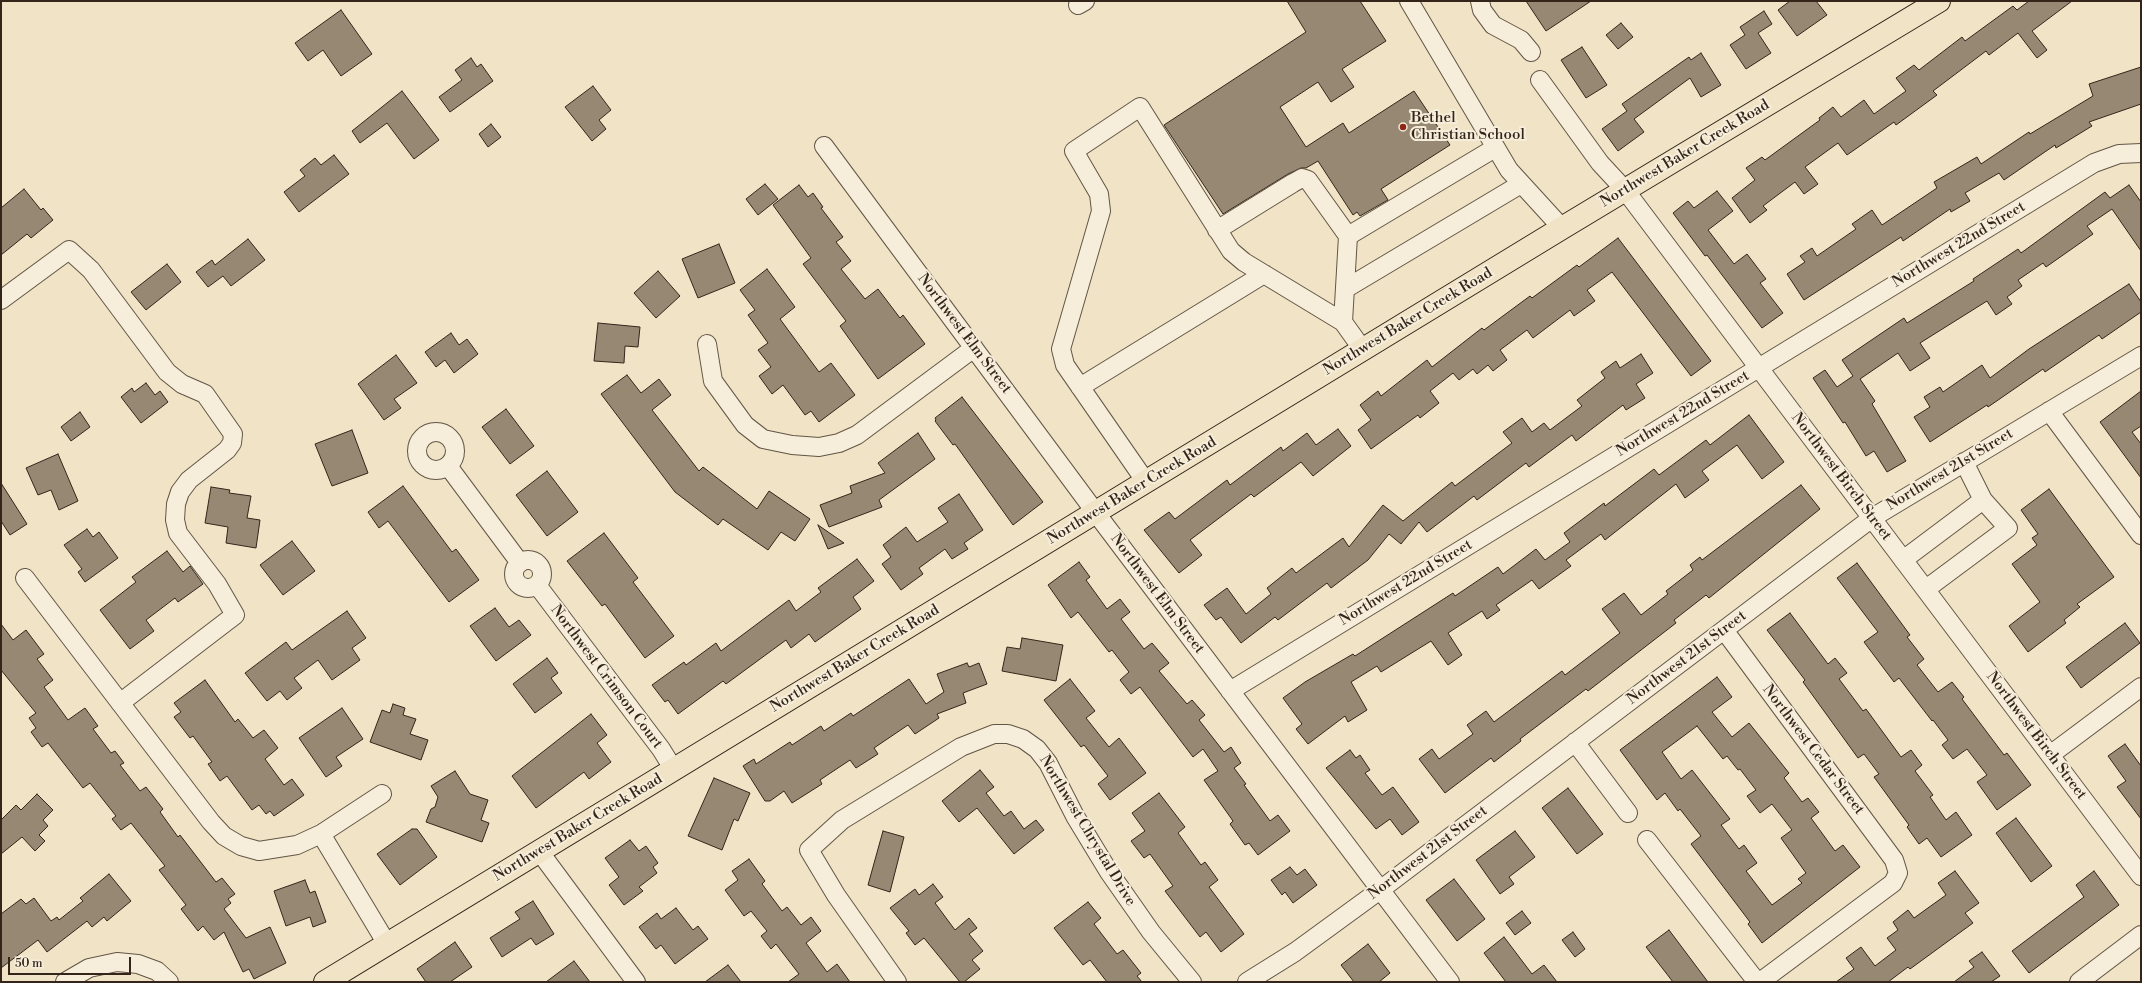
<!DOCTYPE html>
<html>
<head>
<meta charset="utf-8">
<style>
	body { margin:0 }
	#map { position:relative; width:2142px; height:983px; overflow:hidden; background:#f1e4c6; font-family:"Libre Bodoni",serif }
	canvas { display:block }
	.frame { position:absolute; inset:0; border:2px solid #33251a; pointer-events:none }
	.scale { position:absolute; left:8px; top:957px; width:123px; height:18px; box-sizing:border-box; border:2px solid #33251a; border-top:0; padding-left:5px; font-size:12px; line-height:14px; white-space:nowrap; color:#33251a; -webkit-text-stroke:3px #f6edda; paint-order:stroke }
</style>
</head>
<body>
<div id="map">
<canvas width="2142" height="983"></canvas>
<div class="frame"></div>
<div class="scale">50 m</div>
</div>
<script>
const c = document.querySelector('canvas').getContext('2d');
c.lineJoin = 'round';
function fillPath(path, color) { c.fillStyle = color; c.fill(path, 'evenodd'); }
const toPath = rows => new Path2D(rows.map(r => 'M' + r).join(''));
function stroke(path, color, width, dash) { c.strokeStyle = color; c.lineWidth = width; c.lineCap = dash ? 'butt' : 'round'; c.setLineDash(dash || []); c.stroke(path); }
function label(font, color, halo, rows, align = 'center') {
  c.font = font + ' "Libre Bodoni",serif'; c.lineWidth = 4; c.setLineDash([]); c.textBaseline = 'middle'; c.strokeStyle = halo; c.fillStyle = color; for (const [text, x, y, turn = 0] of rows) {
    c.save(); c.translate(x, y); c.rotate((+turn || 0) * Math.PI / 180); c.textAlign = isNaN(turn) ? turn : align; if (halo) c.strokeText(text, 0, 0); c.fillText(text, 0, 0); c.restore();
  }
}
const building = toPath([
	[1287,1,1360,1,1386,41,1342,69,1354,87,1331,102,1318,82,1280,107,1306,147,1343,123,1349,133,1414,91,1450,145,1381,189,1388,200,1360,216,1357,212,1353,215,1318,161,1306,168,1301,168,1288,174,1223,214,1164,125,1306,32,1287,1],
	[1526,1,1591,1,1546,31,1526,1],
	[1790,1,1816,1,1827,15,1797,36,1778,10,1790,1],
	[2029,1,2072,1,2032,31,2047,50,2037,58,2018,33,1989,55,1986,51,1933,91,1937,95,1896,125,1894,122,1847,155,1838,143,1805,167,1818,184,1804,194,1795,182,1763,206,1767,210,1750,223,1732,198,1755,180,1746,168,1762,157,1765,160,1820,120,1819,118,1833,107,1841,117,1864,100,1874,114,1906,91,1896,78,1914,65,1919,70,1962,37,1965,41,2013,6,2017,10,2029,1],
	[341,10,372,54,341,76,323,50,308,61,295,43,341,10],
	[1764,11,1772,24,1758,33,1771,53,1746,69,1730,45,1745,35,1740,27,1764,11],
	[1621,23,1633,37,1618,49,1606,35,1621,23],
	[1582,47,1607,85,1586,98,1561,60,1582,47],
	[1701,53,1721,85,1701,97,1690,78,1634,119,1644,132,1618,151,1602,129,1627,111,1622,104,1689,57,1691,60,1701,53],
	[471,58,477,67,481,64,493,81,450,112,439,97,462,80,455,70,471,58],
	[2141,67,2141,104,2089,122,2092,126,2056,148,2055,145,2004,180,1999,173,1965,193,1970,201,1951,212,1950,209,1903,241,1901,237,1804,300,1787,274,1805,262,1800,256,1812,248,1817,256,1856,229,1852,224,1872,210,1882,225,1937,188,1934,182,1977,157,1981,164,2029,132,2030,134,2093,96,2089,84,2141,67],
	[593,86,611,110,599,120,606,129,592,141,565,107,593,86],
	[402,91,439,140,414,159,387,123,360,143,352,131,402,91],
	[491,124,501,137,488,147,479,134,491,124],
	[334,155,349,174,299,212,284,192,305,176,300,170,315,158,321,165,334,155],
	[765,184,778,199,758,215,746,199,765,184],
	[799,185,808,197,813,193,823,207,821,208,843,237,836,242,851,261,841,269,865,299,878,289,900,318,903,315,925,344,878,379,840,326,846,321,803,264,811,258,773,205,799,185],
	[2129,185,2141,202,2141,251,2112,209,2087,226,2093,234,2046,267,2043,263,2018,280,2022,286,2007,297,2012,304,1996,315,1987,301,1920,343,1930,358,1910,371,1898,353,1860,379,1875,401,1872,404,1906,461,1887,472,1874,451,1866,456,1845,422,1843,423,1813,378,1825,370,1837,387,1853,376,1842,360,1904,318,1907,323,1974,281,1973,279,2018,249,2021,253,2105,192,2110,198,2129,185],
	[24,189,41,210,43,208,53,220,31,238,27,234,1,255,1,208,24,189],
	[1717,191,1733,211,1708,230,1734,264,1747,254,1766,279,1760,283,1783,313,1762,328,1707,255,1705,256,1673,213,1688,201,1694,208,1717,191],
	[1618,238,1711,361,1691,376,1612,272,1587,290,1595,301,1574,316,1570,310,1533,338,1527,330,1500,350,1507,360,1493,371,1488,365,1477,374,1473,369,1459,380,1453,373,1430,391,1439,403,1420,418,1418,415,1371,449,1358,430,1371,420,1360,405,1378,391,1381,396,1427,360,1432,367,1482,328,1484,330,1530,296,1532,298,1577,265,1579,267,1618,238],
	[248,239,265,260,231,286,223,276,208,287,196,272,212,260,215,265,248,239],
	[719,244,735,283,698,298,682,259,719,244],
	[167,264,181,282,146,310,131,292,167,264],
	[767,269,795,307,780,319,819,372,831,363,855,395,819,422,811,411,805,415,783,385,772,394,759,376,771,367,758,350,768,343,748,315,755,310,740,290,767,269],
	[658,271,680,296,656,318,634,293,658,271],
	[2129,284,2141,302,2141,312,2102,339,2099,335,2045,372,2043,369,1988,407,1987,405,1930,442,1914,417,1930,407,1924,397,1940,387,1943,392,1982,365,1990,378,2029,349,2129,284],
	[598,323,640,327,638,347,625,346,624,363,594,361,598,323],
	[451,333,459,345,467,339,478,354,454,373,445,360,436,367,425,352,451,333],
	[1641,354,1653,373,1636,384,1645,398,1626,410,1623,405,1576,441,1572,435,1529,467,1526,463,1477,500,1474,496,1427,532,1419,522,1401,544,1389,534,1368,560,1331,588,1327,583,1278,620,1275,617,1241,643,1221,617,1216,620,1204,605,1227,588,1246,614,1271,594,1267,588,1292,568,1296,573,1343,538,1349,547,1383,505,1403,521,1452,482,1455,486,1512,443,1503,432,1522,418,1532,432,1544,423,1550,430,1582,406,1577,400,1605,378,1601,372,1616,361,1620,368,1641,354],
	[396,355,417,383,394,399,401,408,384,420,358,384,396,355],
	[627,375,641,393,659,379,671,395,652,410,699,471,703,467,757,509,769,491,810,519,795,541,781,532,768,550,723,519,718,525,675,492,601,394,627,375],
	[146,383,155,395,160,391,168,402,141,423,121,397,132,388,134,392,146,383],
	[2141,391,2141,426,2132,432,2141,444,2141,478,2100,422,2141,391],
	[962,397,1043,502,1013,525,955,444,953,445,935,421,936,420,935,418,962,397],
	[506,409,534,446,510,464,482,427,506,409],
	[80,412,90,427,71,441,61,427,80,412],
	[1749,415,1784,462,1762,479,1737,445,1702,471,1709,480,1685,498,1676,484,1605,540,1601,534,1566,560,1571,566,1539,589,1532,580,1496,605,1500,610,1487,619,1482,611,1448,633,1462,655,1448,665,1431,641,1381,672,1377,666,1351,682,1367,710,1348,722,1345,716,1308,744,1296,729,1302,724,1283,698,1305,682,1353,654,1355,656,1453,593,1455,596,1498,567,1503,574,1536,549,1545,560,1570,542,1564,533,1604,503,1605,506,1654,469,1659,475,1706,440,1710,445,1749,415],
	[1338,429,1351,446,1313,476,1301,462,1254,497,1251,494,1190,540,1202,555,1179,573,1144,530,1169,512,1175,519,1227,480,1230,485,1281,447,1283,451,1307,433,1316,445,1338,429],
	[352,430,368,473,332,486,315,444,352,430],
	[918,433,935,459,879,500,882,507,829,527,820,505,852,493,850,486,885,473,878,463,918,433],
	[58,454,78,501,59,510,51,490,38,495,26,468,58,454],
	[547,471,578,512,547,536,516,495,547,471],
	[1,483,27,524,10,535,1,521,1,483],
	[1801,485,1820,509,1709,598,1706,595,1674,620,1676,623,1588,691,1586,689,1520,739,1521,741,1494,762,1491,758,1445,793,1419,759,1432,749,1439,759,1473,734,1467,725,1486,711,1494,722,1562,671,1565,675,1620,633,1602,609,1624,593,1641,615,1668,594,1666,591,1693,570,1690,565,1700,557,1702,560,1801,485],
	[403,486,452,552,456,549,479,580,449,602,388,521,379,528,368,512,403,486],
	[211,487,230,490,229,493,251,496,247,518,260,520,256,548,226,543,228,527,205,523,211,487],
	[2049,489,2114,577,2077,604,2080,607,2064,620,2066,623,2028,652,2009,626,2040,602,2012,564,2037,545,2032,538,2038,534,2021,510,2049,489],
	[959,494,983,530,964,543,968,549,952,559,945,549,919,568,923,574,901,590,882,564,891,557,883,545,906,527,917,542,948,522,938,508,959,494],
	[818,525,844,543,828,549,818,525],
	[87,529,93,537,99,532,118,558,85,582,78,572,82,569,64,545,87,529],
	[604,533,638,578,633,582,674,636,645,658,605,604,602,606,567,561,604,533],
	[292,541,315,571,283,595,260,565,292,541],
	[167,551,183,572,190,566,203,584,178,602,175,598,146,620,154,631,130,649,100,610,136,582,132,577,167,551],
	[857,559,874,581,853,597,861,609,815,642,809,634,791,648,786,640,726,684,723,681,678,714,668,700,665,702,652,685,684,662,686,665,716,643,721,651,789,600,796,611,821,592,818,588,857,559],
	[1079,562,1090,577,1086,580,1107,609,1120,599,1130,612,1121,619,1144,649,1152,643,1169,663,1159,671,1187,704,1192,700,1205,715,1199,720,1224,752,1231,747,1241,763,1234,768,1246,784,1244,785,1270,821,1278,815,1290,831,1258,855,1249,843,1245,845,1230,824,1233,821,1204,780,1218,771,1203,749,1193,757,1140,687,1131,694,1120,680,1129,672,1112,650,1109,652,1078,612,1071,618,1048,585,1079,562],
	[1857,563,1910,635,1907,637,1924,659,1917,665,1938,692,1952,682,1964,697,1962,699,2004,755,2007,753,2031,785,1997,810,1977,782,1987,775,1967,749,1953,759,1942,745,1948,740,1933,720,1932,721,1899,678,1894,682,1864,642,1878,632,1837,578,1857,563],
	[495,608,509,627,519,620,531,635,496,661,470,626,495,608],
	[347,611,366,638,352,648,360,660,332,680,318,660,294,678,302,688,287,700,280,691,267,701,245,673,286,642,292,650,347,611],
	[1790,613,1828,664,1835,658,1847,673,1839,679,1863,711,1866,709,1901,757,1911,750,1922,765,1915,771,1933,795,1930,797,1946,820,1956,812,1972,835,1941,857,1927,838,1919,844,1907,827,1909,825,1874,777,1879,774,1864,754,1858,758,1803,682,1805,680,1767,630,1790,613],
	[2125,623,2140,643,2081,688,2066,667,2125,623],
	[1,624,13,640,26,630,44,654,37,659,53,680,44,687,68,720,85,708,98,726,93,729,111,753,115,751,124,763,120,765,140,791,146,787,163,809,160,812,178,837,180,835,216,882,222,878,235,894,228,899,231,903,224,909,246,938,270,927,286,963,254,979,249,969,243,972,224,932,214,940,203,926,198,931,181,909,186,905,159,870,165,866,131,823,121,830,112,819,116,816,90,783,83,788,48,743,42,747,31,732,36,728,29,718,36,713,1,670,1,624],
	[1022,638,1063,645,1056,681,1002,671,1007,647,1020,649,1022,638],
	[547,658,558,673,551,678,562,693,535,713,513,684,547,658],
	[967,663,969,667,979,663,987,684,963,693,966,703,937,714,939,718,915,734,908,725,874,748,878,754,856,768,850,760,820,780,822,784,792,803,784,791,770,801,765,801,743,766,754,759,756,764,790,742,792,745,821,726,824,731,851,713,853,716,909,679,926,704,944,692,937,674,967,663],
	[1717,677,1732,697,1712,712,1732,737,1749,723,1789,773,1784,778,1802,802,1808,798,1819,812,1811,818,1835,851,1843,845,1860,867,1762,943,1748,924,1750,922,1691,844,1701,836,1680,809,1678,811,1665,793,1657,800,1620,750,1717,677],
	[1697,726,1723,759,1727,756,1738,770,1740,769,1756,790,1747,796,1760,813,1772,804,1792,830,1781,838,1806,873,1798,879,1802,883,1772,905,1746,871,1757,863,1744,845,1739,849,1721,825,1730,819,1692,770,1681,779,1662,752,1697,726],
	[1070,679,1095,711,1086,718,1109,747,1119,738,1146,773,1110,800,1098,784,1108,776,1084,745,1081,747,1044,700,1070,679],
	[205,680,235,722,238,719,253,738,264,730,278,748,265,759,284,785,292,779,304,795,274,816,270,811,266,814,259,805,252,810,227,776,220,781,208,764,212,762,193,736,190,738,174,717,181,712,174,703,205,680],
	[393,704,405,708,403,715,416,719,410,734,428,740,421,760,370,742,382,710,390,713,393,704],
	[342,708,363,739,336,757,342,766,326,777,299,738,342,708],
	[591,714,607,735,597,743,611,762,589,779,584,772,536,808,512,776,591,714],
	[2125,744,2141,766,2141,819,2117,787,2126,781,2108,756,2125,744],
	[1350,750,1356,758,1360,755,1370,770,1365,773,1382,795,1393,787,1419,822,1402,835,1390,819,1376,829,1326,768,1350,750],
	[980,770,994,787,986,793,1004,816,1011,811,1024,829,1036,820,1044,830,1014,854,977,808,959,822,942,801,980,770],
	[455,771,470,794,488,800,481,820,489,823,482,842,426,822,431,809,435,807,438,797,431,786,455,771],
	[714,778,750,793,738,821,734,819,722,850,688,836,714,778],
	[1568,788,1603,834,1577,854,1542,808,1568,788],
	[1159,793,1185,827,1178,833,1201,865,1205,862,1218,880,1209,887,1244,934,1221,952,1206,932,1200,937,1165,891,1173,886,1150,854,1144,858,1131,841,1145,831,1132,813,1159,793],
	[37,794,53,810,43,820,48,826,39,835,45,841,35,851,22,837,1,854,1,820,16,805,21,810,37,794],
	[2016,818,2052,866,2031,882,1996,833,2016,818],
	[412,829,417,829,437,857,400,885,377,854,412,829],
	[883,831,904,837,890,892,868,885,883,831],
	[1515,831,1535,857,1509,877,1514,884,1500,894,1476,860,1515,831],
	[630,840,639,851,646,846,658,863,653,867,657,873,639,887,643,891,624,905,609,885,619,877,605,858,630,840],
	[749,859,765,881,762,884,782,911,787,907,801,925,811,917,821,931,806,943,827,972,837,964,850,982,788,982,799,974,776,944,771,949,761,936,767,931,751,911,744,916,725,890,738,880,732,871,749,859],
	[1290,867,1297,875,1305,869,1317,885,1293,903,1285,892,1282,895,1271,880,1290,867],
	[1955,871,1979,903,1965,913,1973,923,1910,969,1908,967,1888,982,1836,982,1854,969,1846,958,1861,947,1875,966,1896,950,1887,938,1898,930,1893,922,1908,910,1914,918,1946,895,1938,883,1955,871],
	[2094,871,2119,905,2029,973,2012,951,2084,897,2076,885,2094,871],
	[109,874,131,901,107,921,104,917,92,927,87,921,47,952,38,940,1,968,1,914,21,899,26,904,34,898,51,921,57,917,59,920,83,901,80,898,109,874],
	[1454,879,1485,919,1457,941,1426,900,1454,879],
	[305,880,310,893,315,891,326,922,313,927,310,917,286,926,274,891,305,880],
	[933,884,943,897,935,903,955,930,969,918,977,928,969,934,983,951,972,960,980,969,964,982,960,982,924,938,915,945,906,933,909,931,890,908,915,889,919,895,933,884],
	[533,901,554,934,536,945,531,938,502,957,490,938,520,919,515,912,533,901],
	[1088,902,1101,918,1094,924,1117,954,1123,950,1141,973,1137,976,1142,982,1107,982,1090,960,1083,965,1054,928,1088,902],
	[676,908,693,930,698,926,708,939,675,964,661,945,656,949,639,927,657,913,661,919,676,908],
	[1522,911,1531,923,1515,935,1506,923,1522,911],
	[1669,930,1708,982,1673,982,1646,947,1669,930],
	[1573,932,1585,949,1575,957,1562,940,1573,932],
	[1504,937,1532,974,1544,965,1557,982,1506,982,1484,953,1504,937],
	[455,942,472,967,450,982,426,982,417,969,455,942],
	[1368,944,1390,973,1379,982,1354,982,1341,965,1368,944],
	[1982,952,2000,976,1991,982,1954,982,1974,967,1969,961,1982,952],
	[574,961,590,982,546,982,574,961],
	[728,965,741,982,705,982,728,965]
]);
const minor = toPath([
	[1409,1,1509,170,1562,228],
	[1480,1,1482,10,1493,25,1521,40,1531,52],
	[1078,5,1085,1],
	[1540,80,1600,163,1625,190,2141,876],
	[824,146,1096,513,1450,982],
	[1217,230,1293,183,1302,178,1308,180,1348,236,1343,322],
	[1348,236,1495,148],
	[1345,289,1521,184],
	[1,300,69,250,91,270,167,372,182,384,205,394,233,434,232,443,227,450,189,480,180,492,176,504,175,520,178,533,217,584,235,615,120,703],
	[707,344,713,381,745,425,763,439,792,445,819,447,839,443,857,435,974,348],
	[1080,387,1264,274],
	[2049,411,2141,535],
	'417 451a19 19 0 1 1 38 0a19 19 0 1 1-38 0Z',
	[448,466,520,563],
	[1146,482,1065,365,1061,349,1101,211,1099,194,1074,151,1140,107,1231,251,1244,262,1343,322,1363,350],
	[1903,560,1983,500],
	'514 574a14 14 0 1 1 28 0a14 14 0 1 1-28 0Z',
	[25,578,211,822,224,836,241,846,259,851,297,845,321,834,387,944],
	[537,585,661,749,674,770],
	[1926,589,2008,528,1983,500,1964,462],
	[1724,630,1894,860,1898,873,1893,883,1760,982],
	[1230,691,2094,163,2119,154,2141,153],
	[1575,742,1628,813],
	[2050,755,2141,687],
	[321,834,382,794],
	[1647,840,1757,982],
	[539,851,636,982],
	[65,982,89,968,117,962,138,964,157,971,169,982],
	[897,982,836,895,809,850,842,820,961,747,994,734,1008,734,1023,739,1037,749,1048,763,1075,816,1109,872,1151,932,1192,982],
	[1247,982,1295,952,1380,890,1872,518,2141,356],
	[2079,982,2141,935]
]);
const major = toPath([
	[325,982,1562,228,1939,1]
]);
const markers = [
	[1403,127,4,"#8f2418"]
];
const poiNames = [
	["Bethel",1411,118],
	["Christian School",1411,135]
];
const streetNames = [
	["Northwest Baker Creek Road",1685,154,-31],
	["Northwest 22nd Street",1959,245,-31],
	["Northwest Baker Creek Road",1408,322,-31],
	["Northwest Elm Street",964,334,53],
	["Northwest 22nd Street",1683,414,-31],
	["Northwest 21st Street",1950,470,-31],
	["Northwest Birch Street",1841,477,53],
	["Northwest Baker Creek Road",1132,491,-31],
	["Northwest 22nd Street",1406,583,-31],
	["Northwest Elm Street",1157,594,53],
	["Northwest 21st Street",1687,658,-37],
	["Northwest Baker Creek Road",855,659,-31],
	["Northwest Crimson Court",606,677,53],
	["Northwest Birch Street",2036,736,53],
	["Northwest Cedar Street",1813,750,53],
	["Northwest Baker Creek Road",578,828,-31],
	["Northwest Chrystal Drive",1087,831,59],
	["Northwest 21st Street",1428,853,-37]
];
fillPath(building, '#968873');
stroke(building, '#33251a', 1);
stroke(minor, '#625545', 20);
stroke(major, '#33251a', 24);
stroke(minor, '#f6edda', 18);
stroke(major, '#f1e4c6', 22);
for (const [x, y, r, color] of markers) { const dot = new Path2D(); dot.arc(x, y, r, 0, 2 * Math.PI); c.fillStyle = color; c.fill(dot); stroke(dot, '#f6edda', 1.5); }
label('15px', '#33251a', '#f6edda', poiNames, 'left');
label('15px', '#33251a', '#f6edda', streetNames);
</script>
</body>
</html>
